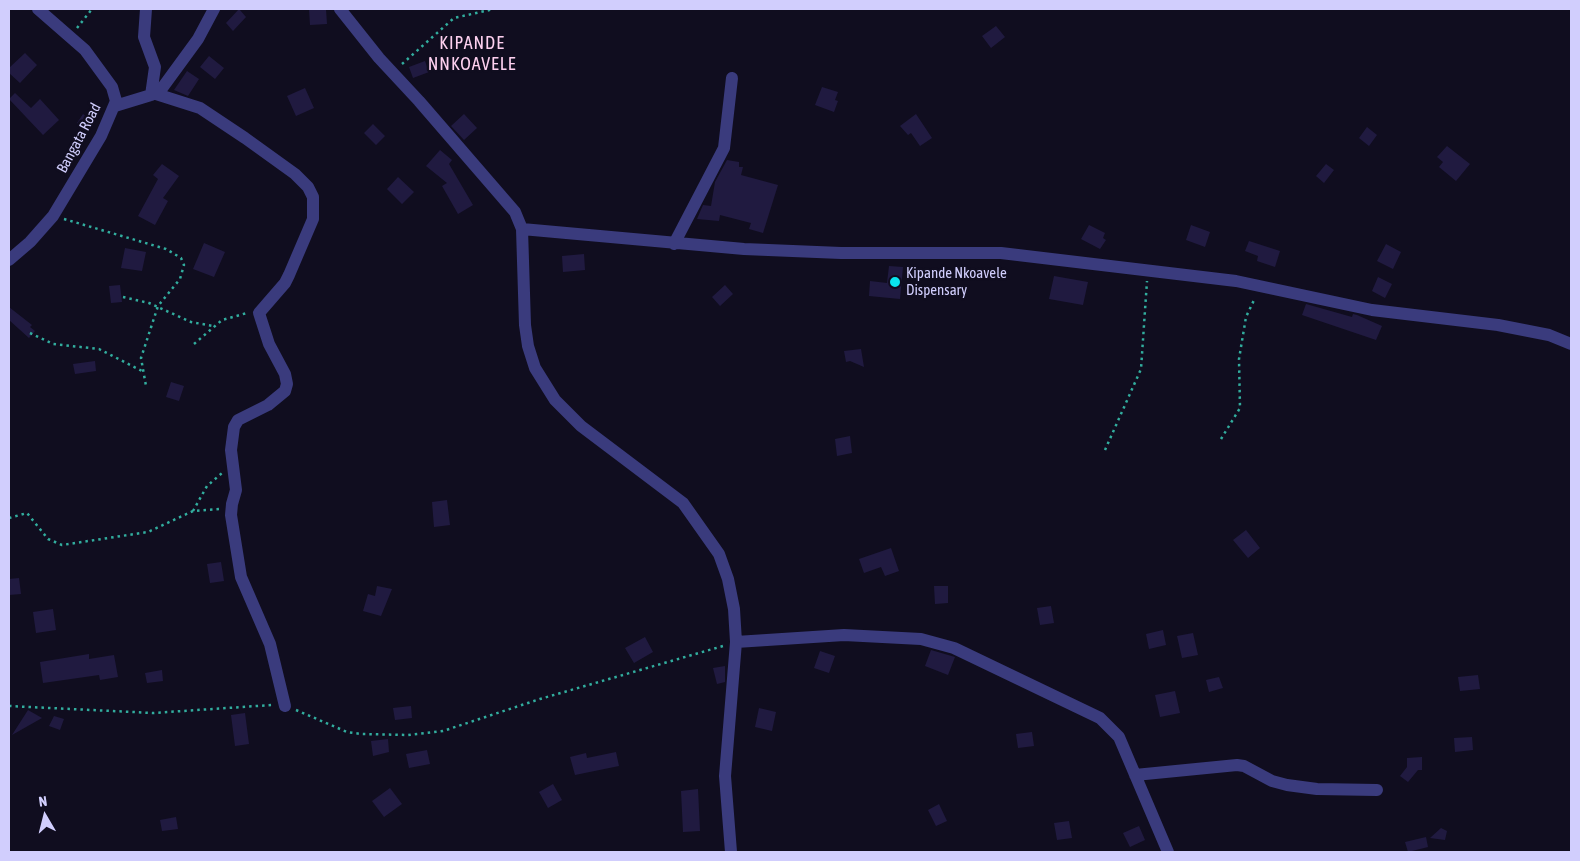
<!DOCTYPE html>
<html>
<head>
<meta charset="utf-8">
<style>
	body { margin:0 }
	#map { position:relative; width:1580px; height:861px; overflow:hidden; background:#100d1f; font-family:"Asap Condensed",sans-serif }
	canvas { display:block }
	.frame { position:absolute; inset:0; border:10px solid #d1cefd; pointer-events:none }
	.north { position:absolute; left:20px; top:791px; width:50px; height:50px; -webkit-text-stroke:4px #100d1f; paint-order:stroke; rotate:352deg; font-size:14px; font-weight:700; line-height:20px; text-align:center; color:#d1cefd }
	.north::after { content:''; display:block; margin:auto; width:18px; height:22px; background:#d1cefd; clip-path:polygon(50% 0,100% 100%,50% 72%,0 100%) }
</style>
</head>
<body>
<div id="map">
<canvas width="1580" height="861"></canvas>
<div class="frame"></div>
<div class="north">N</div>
</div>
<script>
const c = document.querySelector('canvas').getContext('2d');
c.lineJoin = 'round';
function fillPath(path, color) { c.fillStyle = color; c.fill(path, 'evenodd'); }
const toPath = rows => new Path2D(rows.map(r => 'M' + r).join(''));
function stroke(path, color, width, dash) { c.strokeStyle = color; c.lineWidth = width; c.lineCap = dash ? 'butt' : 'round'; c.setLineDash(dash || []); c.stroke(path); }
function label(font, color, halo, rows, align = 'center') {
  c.font = font + ' "Asap Condensed",sans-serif'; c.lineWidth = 5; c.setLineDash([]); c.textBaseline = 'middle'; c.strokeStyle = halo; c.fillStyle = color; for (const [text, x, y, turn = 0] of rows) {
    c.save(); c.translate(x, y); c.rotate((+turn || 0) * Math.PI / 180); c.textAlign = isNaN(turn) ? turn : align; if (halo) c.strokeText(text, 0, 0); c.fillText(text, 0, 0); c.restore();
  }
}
const building = toPath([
	[239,9,246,17,233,31,226,23],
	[309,9,326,9,327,24,310,25],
	[996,26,1005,37,991,48,982,36],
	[25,53,37,65,20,83,9,73,9,68],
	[209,56,224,68,215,79,200,67],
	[425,61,429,72,413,78,409,67],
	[187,71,199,79,188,96,174,90],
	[822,87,838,92,835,100,838,101,834,112,815,105],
	[305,88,314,108,296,116,287,96],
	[15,93,31,108,40,99,59,120,43,135,9,99],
	[83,114,91,120,85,129,77,123],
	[464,114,477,128,464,140,451,126],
	[916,114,932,138,920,146,911,133,908,135,900,126],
	[373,124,385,136,376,145,364,133],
	[1367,127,1377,135,1369,146,1359,138],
	[1447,146,1470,164,1456,181,1439,167,1443,162,1437,157],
	[440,150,452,160,449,164,473,205,458,214,442,186,447,183,426,166],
	[727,160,739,162,739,167,743,167,741,175,778,185,763,233,749,229,751,223,720,215,719,221,697,219,703,205,711,206,715,182],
	[162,164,179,176,163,198,168,201,155,225,138,216,158,179,153,175],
	[1326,164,1334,170,1324,183,1316,176],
	[398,177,414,192,402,204,387,189],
	[1089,225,1105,233,1103,238,1106,240,1100,249,1081,239],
	[1191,225,1210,232,1205,247,1186,240],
	[1249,241,1280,251,1275,267,1257,261,1258,256,1245,251],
	[204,243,225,252,214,277,193,269],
	[1386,244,1401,252,1393,269,1377,261],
	[125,248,146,252,142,271,121,268],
	[584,254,585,270,563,272,562,256],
	[889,266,903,267,900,299,869,296,870,281,887,283],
	[1054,276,1088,282,1083,305,1049,299],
	[1378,277,1392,284,1385,298,1372,291],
	[120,285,122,302,111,303,109,286],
	[725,285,733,294,720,306,712,297],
	[1306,304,1352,317,1353,314,1357,315,1382,326,1376,340,1302,315],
	[9,307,32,325,30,327,35,331,29,338,9,320],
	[861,349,864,367,850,361,846,362,844,351],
	[95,361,96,371,75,374,73,364],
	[171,382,184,386,179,401,166,397],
	[850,436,852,453,837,456,835,439],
	[447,500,450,525,434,527,432,502],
	[1246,530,1260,548,1248,558,1233,540],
	[891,548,899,571,885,576,881,567,864,573,859,559],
	[221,562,224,581,210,583,207,564],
	[19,578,21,594,9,595,9,579],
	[377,586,392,589,381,616,363,611,368,594,375,596],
	[934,586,948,586,948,603,935,604],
	[1051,606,1054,623,1040,625,1037,608],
	[53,609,56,630,36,633,33,612],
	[1163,630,1166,645,1149,649,1146,634],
	[1193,633,1198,655,1182,658,1177,636],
	[645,637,653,652,634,663,625,648],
	[931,650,955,657,948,675,925,666],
	[820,651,835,656,829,673,814,668],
	[89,654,89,659,114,655,118,677,100,680,99,675,43,683,40,662],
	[725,666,725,682,717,684,713,668],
	[162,670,163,681,147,683,145,673],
	[1478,675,1480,689,1460,691,1458,677],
	[1219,677,1223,688,1209,692,1206,680],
	[1175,691,1180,713,1160,717,1155,695],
	[411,706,412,718,395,720,393,708],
	[759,708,776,712,772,731,755,727],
	[28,710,42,718,12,735],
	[245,713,249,744,235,746,231,715],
	[54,716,64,719,60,730,49,726],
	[1032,732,1034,746,1018,748,1016,734],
	[1472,737,1473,750,1455,752,1454,738],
	[388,739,389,752,373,756,371,741],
	[427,750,430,764,409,768,406,754],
	[616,752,619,766,575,775,570,757,586,753,587,758],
	[1422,757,1422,770,1418,770,1408,782,1400,776,1407,767,1407,758],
	[553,784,562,800,548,808,539,792],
	[390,788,402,804,384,817,372,801],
	[698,789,700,831,683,832,681,791],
	[939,804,947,821,936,826,928,810],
	[176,817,178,829,162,831,160,820],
	[1069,821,1072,838,1057,840,1054,823],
	[1139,826,1145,840,1130,847,1123,833],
	[1441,828,1447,831,1445,840,1430,838],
	[1426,837,1428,847,1408,852,1405,842]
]);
const path = toPath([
	[77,28,92,9],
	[402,64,454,18,494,9],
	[64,219,166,249,181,258,184,265,180,279,158,306,141,358,146,386],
	[123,297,149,303,191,322,213,326],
	[30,333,53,344,99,349,142,371],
	[194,344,222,320,247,313],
	[1221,439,1240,408,1239,359,1246,317,1255,298],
	[1105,450,1141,369,1147,281],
	[193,511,207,486,222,473],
	[9,518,27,513,48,539,62,545,148,532,193,511,220,509],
	[9,706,153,713,272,705],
	[296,710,347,732,361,734,408,735,443,731,540,699,723,646]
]);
const minor = toPath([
	[146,9,144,37,155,67,151,95],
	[340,9,379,58,419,101,515,212,522,229,525,325,528,346,535,368,555,400,581,426,683,503,719,554,728,579,734,609,736,642,725,776,731,852],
	[156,94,200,108,245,138,295,174,308,187,313,197,313,219,289,275,285,283,259,313,269,344,285,374,287,384,285,391,268,405,238,420,234,427,231,450,236,490,232,504,231,515,241,577,270,644,285,706],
	[115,106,151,95,160,91,198,39,214,9],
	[522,229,744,249,841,253,1001,253,1236,281,1372,310,1498,325,1549,335,1571,344],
	[674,244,724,148,732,78],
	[9,260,30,242,53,216,101,136,116,101,112,87,85,50,38,9],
	[736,642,844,635,921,639,954,648,1100,718,1119,737,1168,852],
	[1135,775,1237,765,1244,766,1272,781,1287,785,1317,789,1377,790]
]);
const markers = [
	[895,282,6,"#09e4ee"]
];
const streetNames = [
	["Bangata Road",79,138,-62]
];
const poiNames = [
	["Kipande Nkoavele",906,273],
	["Dispensary",906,290]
];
const quarterNames = [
	["KIPANDE",472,43],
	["NNKOAVELE",472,64]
];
fillPath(building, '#201a40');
stroke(path, '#32ad9e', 2.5, [2.5, 4]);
stroke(minor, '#3a3b7d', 12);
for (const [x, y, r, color] of markers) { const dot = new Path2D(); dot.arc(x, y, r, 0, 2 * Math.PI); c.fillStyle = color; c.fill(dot); stroke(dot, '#100d1f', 2); }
label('15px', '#d1cefd', '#100d1f', streetNames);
label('15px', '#d1cefd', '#100d1f', poiNames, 'left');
c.letterSpacing = '1px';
label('18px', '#fdd0ef', '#100d1f', quarterNames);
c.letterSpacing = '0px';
</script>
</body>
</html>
